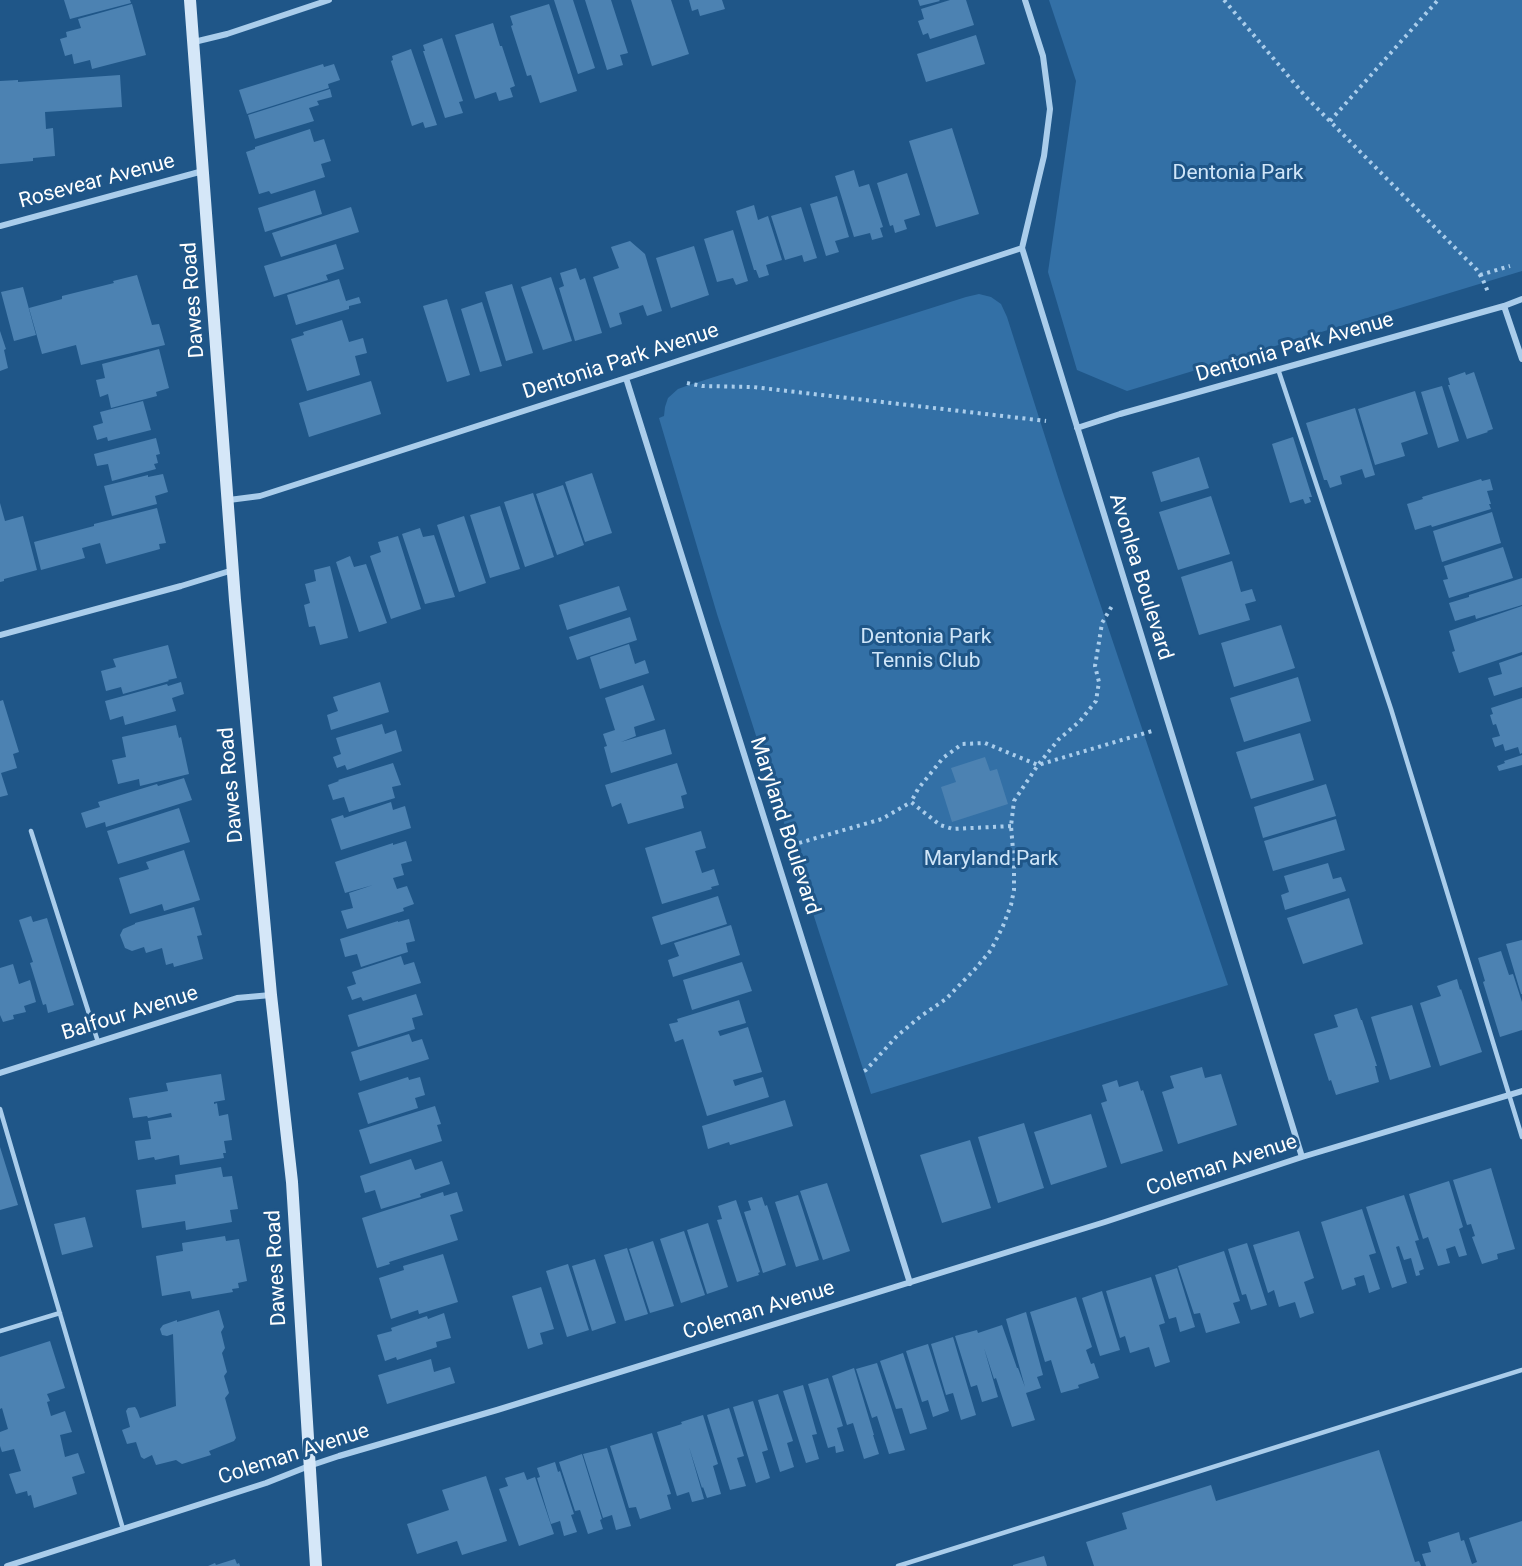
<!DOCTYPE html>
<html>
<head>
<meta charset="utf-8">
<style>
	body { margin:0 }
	canvas { display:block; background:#1f5688 }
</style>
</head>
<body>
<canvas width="1522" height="1566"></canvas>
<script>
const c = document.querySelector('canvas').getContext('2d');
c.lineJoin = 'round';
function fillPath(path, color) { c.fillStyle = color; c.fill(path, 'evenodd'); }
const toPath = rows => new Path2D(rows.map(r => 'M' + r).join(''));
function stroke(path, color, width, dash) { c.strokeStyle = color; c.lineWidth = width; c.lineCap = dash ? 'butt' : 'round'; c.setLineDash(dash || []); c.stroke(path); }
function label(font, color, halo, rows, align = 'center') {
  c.font = font + ' Roboto,sans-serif'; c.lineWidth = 6; c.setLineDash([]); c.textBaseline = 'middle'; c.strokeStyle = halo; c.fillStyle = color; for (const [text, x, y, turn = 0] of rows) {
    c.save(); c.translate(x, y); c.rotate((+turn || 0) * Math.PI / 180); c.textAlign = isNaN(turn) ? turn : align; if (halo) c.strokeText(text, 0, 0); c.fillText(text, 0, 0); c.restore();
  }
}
const green = toPath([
	[1049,0,1522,0,1522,271,1127,391,1077,370,1048,272,1076,81],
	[979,294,991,297,1001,304,1007,317,1062,490,1228,985,871,1094,717,614,659,418,664,416,665,407,668,398,678,389,689,385,966,297]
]);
const building = toPath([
	[64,0,130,0,131,3,70,19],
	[554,0,573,0,595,68,578,74],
	[585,0,611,0,628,53,620,55,623,65,607,70],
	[631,0,671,0,689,54,652,66],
	[689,0,722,0,725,9,700,16,698,9,692,11],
	[918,0,939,0,940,1,920,6],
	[950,0,966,0,974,25,930,39,928,33,923,35,918,21,924,19,921,9],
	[132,4,146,55,92,69,90,60,74,64,72,54,65,56,60,39,67,37,66,32,81,28,78,19],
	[549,4,577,91,540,103,531,75,527,76,511,26,513,25,510,16],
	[493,23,500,46,502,46,515,86,510,88,513,97,499,101,496,92,475,99,455,35],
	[976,35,985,64,926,82,917,54],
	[442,38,463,101,459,102,463,113,445,118,423,51,425,51,423,45],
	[411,49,437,125,425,128,423,122,412,126,391,61,393,60,392,56],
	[323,64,324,67,334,64,340,80,328,84,329,88,247,114,239,90],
	[120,75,122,107,45,112,46,129,53,128,55,156,33,158,33,161,0,164,0,81,18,80,18,82],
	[330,89,332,97,317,101,319,105,309,108,314,121,255,139,248,115],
	[952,128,979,214,936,227,909,141],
	[310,129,314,142,324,139,331,161,321,164,325,177,271,194,269,191,259,194,246,152,255,149,255,147],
	[854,170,859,187,869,184,883,227,880,228,883,237,872,240,870,233,854,237,835,176],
	[907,173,920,215,904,220,907,229,895,233,893,225,890,226,877,183],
	[315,190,322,214,265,232,258,208],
	[837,196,849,237,835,241,839,252,826,256,810,204],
	[754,205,758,220,768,216,782,260,766,265,769,275,759,278,756,270,754,270,736,211],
	[351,207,359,232,281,257,272,233],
	[801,207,817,258,804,262,802,255,785,260,771,216],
	[733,230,748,281,736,285,733,278,717,282,704,239],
	[630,241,645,254,662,311,647,316,643,305,619,313,622,324,610,328,593,277,619,268,611,247],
	[336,244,344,269,326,275,328,280,274,297,264,266],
	[694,246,709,295,671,308,656,258],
	[576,268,580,280,585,278,602,333,575,341,559,288,564,286,560,273],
	[137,275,152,325,159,324,165,345,81,365,76,345,42,354,29,308,62,299,62,296,114,283,113,281],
	[551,277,572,341,543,350,521,287],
	[339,279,346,301,359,297,361,303,349,306,349,309,296,325,287,295],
	[512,284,533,353,506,361,485,292],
	[23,287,36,335,14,341,1,292],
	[447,299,470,375,447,382,423,306],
	[482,302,502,366,480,372,461,309],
	[342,320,349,342,363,338,367,353,355,356,360,375,307,391,291,339,304,335,303,332],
	[0,331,6,349,4,350,8,368,0,371],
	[159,349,169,388,156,392,157,396,111,408,108,394,100,397,96,380,105,378,102,364],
	[1465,372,1466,375,1474,372,1493,429,1487,431,1488,432,1467,439,1448,385,1450,385,1448,378],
	[371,381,381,414,309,437,299,403],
	[1442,386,1459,441,1438,448,1421,392],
	[1415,391,1428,434,1401,443,1405,456,1375,465,1358,409],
	[143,401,151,430,108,441,107,437,97,440,93,426,103,423,100,412],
	[1355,408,1375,475,1365,478,1362,469,1340,476,1342,484,1330,488,1327,480,1324,480,1306,423],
	[1293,437,1312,497,1309,497,1311,502,1305,504,1303,499,1290,503,1272,444],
	[156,438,160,454,156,455,158,463,154,464,156,469,112,481,108,464,97,466,94,454],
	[1199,457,1209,488,1161,502,1152,472],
	[592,473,612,533,585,542,565,482],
	[163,474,168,492,155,496,157,504,112,516,104,486,148,475,148,477],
	[1481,479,1482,481,1490,479,1493,490,1487,491,1491,504,1489,504,1491,509,1432,527,1431,525,1415,530,1407,504,1423,499,1422,497],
	[563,485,584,545,557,555,536,494],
	[533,493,554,557,525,567,504,502],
	[1211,496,1230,554,1178,570,1159,512],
	[0,503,5,521,23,516,37,570,4,579,4,581,0,582],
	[500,506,520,569,490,578,470,515],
	[157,508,166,543,159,544,160,549,106,564,100,543,82,548,85,558,41,570,34,542,94,526,94,524],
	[1492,512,1501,543,1442,562,1433,531],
	[464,516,486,583,459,592,437,525],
	[420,528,423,537,434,535,455,597,425,604,402,534],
	[398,536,421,609,391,619,370,556,381,552,378,542],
	[1503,547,1513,578,1449,598,1443,580,1448,579,1444,566],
	[350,556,354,567,366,564,387,623,359,632,336,562],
	[1232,561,1241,592,1252,589,1256,601,1245,604,1250,620,1199,635,1181,577],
	[330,566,348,638,320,645,315,626,309,627,304,605,310,603,305,584,316,581,314,570],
	[1522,578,1522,605,1476,619,1475,615,1455,621,1449,603,1469,597,1469,595],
	[619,586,627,610,567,630,559,605],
	[1522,606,1522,652,1459,673,1452,652,1455,651,1449,631],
	[630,617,637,640,577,660,569,637],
	[1281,625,1295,668,1234,687,1221,643],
	[629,644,635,664,645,660,649,673,600,689,590,657],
	[168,645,177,678,168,680,169,681,123,694,121,687,106,691,101,671,116,667,113,659],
	[1522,655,1522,687,1494,696,1488,678,1502,674,1499,663],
	[1298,677,1311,721,1244,742,1230,698],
	[181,682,184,694,172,698,176,711,125,725,123,716,110,720,105,701,167,684,168,686],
	[380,682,389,712,331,730,327,715,338,711,333,697],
	[643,685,655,720,634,727,636,736,621,742,665,729,672,754,611,773,604,747,607,746,603,734,615,730,605,698],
	[1522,698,1522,753,1520,754,1518,747,1505,751,1503,744,1495,747,1492,738,1500,736,1496,724,1493,725,1490,715,1493,714,1491,708],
	[3,700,19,752,13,754,17,768,1,773,8,795,0,797,0,701],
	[382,724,385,734,396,730,402,751,347,770,345,765,337,768,333,757,341,754,336,738],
	[176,725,179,738,181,737,189,774,140,786,139,779,118,784,112,760,126,757,122,737],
	[1300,733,1314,780,1251,799,1236,752],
	[1522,755,1522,765,1499,771,1497,766,1505,763,1504,761],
	[985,757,990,771,997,769,1008,804,952,822,941,787,956,782,951,768],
	[393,763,401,785,392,787,395,798,349,812,344,797,333,800,328,785,339,781,338,780],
	[677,763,687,794,681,796,684,808,628,824,621,803,612,807,605,785],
	[184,778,192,800,106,827,105,822,86,828,81,813,100,807,98,802,157,784,158,786],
	[1326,784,1336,816,1263,838,1254,807],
	[391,802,393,810,405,806,411,828,341,850,331,819,343,815,344,818],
	[179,808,190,842,118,864,107,831],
	[1336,819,1345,850,1273,871,1264,841],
	[701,831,706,848,695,851,702,873,714,869,719,885,711,887,712,889,662,904,645,848],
	[406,841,412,861,401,864,404,875,393,878,397,889,407,886,414,904,403,908,404,911,347,929,341,911,353,908,349,893,373,885,345,893,335,862,393,843,393,845],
	[184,850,200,900,164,911,162,904,130,914,119,878,149,869,146,862],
	[1328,863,1333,879,1341,877,1346,891,1285,910,1281,895,1289,892,1284,876],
	[718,896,727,924,661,945,652,917],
	[1349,898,1363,944,1303,964,1287,918],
	[194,907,202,935,197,936,203,959,174,967,173,963,166,965,162,948,146,953,144,947,132,951,125,948,120,935,123,929,135,924,135,923],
	[31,916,33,922,47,918,74,1005,48,1013,46,1004,43,1005,30,963,33,962,19,920],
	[409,919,415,941,406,943,408,952,361,967,357,954,345,957,340,939,398,921,398,922],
	[731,925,740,955,673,977,668,960,679,956,674,943],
	[1522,940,1522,994,1521,994,1506,944],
	[1501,951,1509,975,1513,974,1522,1002,1522,1030,1500,1037,1483,982,1485,981,1478,958],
	[401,956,404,965,414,962,421,983,363,1001,361,997,352,1000,347,987,356,984,352,972],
	[742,962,752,991,692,1010,683,980],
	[13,964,19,984,30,980,36,1002,24,1006,26,1012,13,1015,14,1019,3,1022,0,1015,0,968],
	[1457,979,1460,990,1461,989,1482,1052,1440,1066,1420,1003,1441,996,1437,986],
	[416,994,423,1015,412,1018,415,1029,358,1047,348,1015],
	[739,1000,746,1023,718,1031,720,1036,748,1027,762,1072,733,1080,735,1086,763,1077,769,1097,707,1116,683,1039,675,1042,669,1024,678,1022,677,1019],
	[1412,1005,1431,1067,1390,1080,1371,1017],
	[1357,1008,1361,1020,1362,1020,1377,1066,1375,1066,1379,1082,1336,1095,1331,1080,1329,1081,1314,1034,1338,1027,1334,1015],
	[409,1034,412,1042,422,1039,429,1059,360,1081,351,1052],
	[1202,1067,1205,1078,1221,1074,1237,1125,1178,1144,1162,1092,1174,1088,1170,1076],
	[221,1074,225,1100,214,1102,214,1104,217,1103,219,1116,228,1114,232,1140,224,1141,226,1153,223,1153,224,1158,180,1165,179,1155,155,1160,154,1157,138,1160,135,1141,151,1139,148,1121,172,1117,171,1113,148,1118,147,1116,133,1118,129,1098,168,1091,166,1083],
	[408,1077,409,1080,420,1077,425,1095,415,1098,418,1108,368,1124,358,1093],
	[1117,1080,1119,1087,1138,1081,1141,1091,1143,1090,1163,1151,1121,1164,1101,1103,1107,1101,1102,1085],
	[785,1100,793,1126,730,1145,729,1142,708,1149,702,1126],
	[435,1106,441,1124,437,1125,442,1141,370,1164,359,1130],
	[1091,1114,1107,1167,1051,1185,1034,1132],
	[1024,1123,1044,1188,998,1203,978,1137],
	[970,1140,991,1208,942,1223,920,1155],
	[0,1147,18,1205,0,1210],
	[411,1159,415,1170,442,1161,450,1184,420,1194,421,1197,381,1209,375,1190,365,1193,360,1176],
	[221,1167,223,1177,232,1176,238,1209,230,1210,232,1222,186,1230,185,1221,142,1228,136,1190,176,1184,175,1175],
	[1491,1168,1515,1249,1497,1254,1498,1259,1482,1264,1472,1237,1475,1236,1471,1224,1467,1225,1453,1180],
	[1449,1181,1463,1227,1459,1229,1467,1255,1459,1257,1455,1246,1446,1249,1450,1263,1438,1266,1428,1237,1423,1239,1409,1194],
	[827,1183,850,1251,823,1260,800,1191],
	[443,1192,444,1196,457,1192,463,1211,450,1215,458,1240,389,1262,390,1264,377,1268,362,1218],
	[798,1195,819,1260,796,1267,775,1202],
	[1404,1195,1419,1240,1415,1241,1424,1269,1419,1271,1420,1275,1416,1276,1411,1258,1404,1260,1399,1246,1396,1247,1407,1283,1392,1288,1366,1207],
	[762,1197,765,1206,767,1205,786,1265,763,1273,744,1212,751,1210,748,1201],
	[736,1200,760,1272,758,1273,759,1275,737,1282,717,1220,722,1219,718,1206],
	[1362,1209,1376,1253,1369,1255,1380,1289,1369,1293,1364,1275,1354,1278,1356,1285,1342,1290,1321,1222],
	[85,1217,93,1247,62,1255,54,1224],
	[708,1223,728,1287,707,1294,687,1230],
	[684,1231,705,1295,681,1303,660,1239],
	[1299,1231,1314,1278,1304,1282,1314,1313,1300,1318,1295,1302,1279,1307,1274,1290,1268,1293,1253,1245],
	[225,1236,226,1241,239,1239,247,1281,238,1283,239,1288,232,1289,233,1292,192,1299,190,1291,162,1296,156,1256,183,1251,182,1243],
	[653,1241,674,1306,650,1313,629,1249],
	[1247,1243,1267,1305,1251,1310,1246,1294,1242,1295,1228,1249],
	[627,1248,648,1314,625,1321,604,1255],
	[1224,1251,1240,1301,1233,1303,1240,1323,1206,1333,1200,1313,1194,1314,1178,1266],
	[443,1254,458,1302,419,1314,418,1310,391,1319,379,1278,404,1270,403,1266],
	[595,1259,616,1323,592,1331,572,1266],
	[568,1264,589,1330,567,1337,546,1271],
	[1177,1268,1195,1327,1180,1332,1176,1317,1169,1319,1155,1275],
	[1151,1277,1165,1323,1159,1325,1170,1362,1155,1367,1149,1347,1130,1353,1125,1336,1120,1338,1106,1291],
	[541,1287,554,1329,540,1333,543,1344,528,1349,512,1296],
	[1102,1291,1120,1350,1100,1356,1082,1298],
	[1076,1297,1092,1347,1086,1350,1091,1364,1094,1363,1099,1378,1078,1385,1079,1388,1061,1393,1051,1360,1045,1362,1030,1312],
	[219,1310,224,1327,221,1332,225,1348,222,1353,227,1372,224,1376,229,1393,225,1398,236,1438,234,1441,209,1451,211,1455,182,1464,176,1460,156,1465,152,1455,144,1459,141,1457,136,1442,127,1444,122,1430,130,1427,126,1411,128,1408,135,1407,137,1410,140,1418,176,1406,173,1334,167,1336,162,1335,160,1329,163,1325,177,1320,177,1322],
	[1026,1312,1043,1375,1037,1377,1041,1388,1026,1393,1035,1420,1012,1427,996,1378,994,1379,984,1348,998,1397,982,1402,977,1385,971,1387,955,1336,977,1330,978,1333,1002,1325,1017,1368,1018,1368,1025,1387,1006,1319],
	[444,1313,451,1338,436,1342,437,1347,397,1360,396,1357,385,1361,377,1335,392,1331,391,1328,427,1316,428,1319],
	[953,1337,976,1415,961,1420,953,1393,946,1395,931,1344],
	[50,1341,65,1388,47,1394,50,1401,47,1402,51,1416,65,1411,72,1432,60,1435,65,1457,78,1453,85,1473,72,1477,77,1494,34,1508,31,1495,28,1496,27,1491,16,1494,9,1474,21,1471,14,1449,2,1452,0,1446,0,1432,8,1429,2,1408,0,1409,0,1357],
	[928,1344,949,1411,933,1417,928,1400,922,1402,906,1351],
	[903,1353,927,1429,910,1434,902,1408,896,1409,880,1361],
	[431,1359,434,1372,450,1367,455,1383,387,1404,378,1375],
	[877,1363,905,1450,889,1454,877,1416,872,1418,856,1369],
	[854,1368,874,1435,873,1435,879,1454,864,1459,853,1423,847,1425,832,1376],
	[828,1378,843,1426,837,1428,844,1451,836,1453,835,1446,828,1448,808,1384],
	[803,1385,817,1434,812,1435,819,1459,806,1463,783,1391],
	[778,1394,793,1441,787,1443,794,1467,780,1472,758,1400],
	[753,1401,768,1450,762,1452,770,1478,756,1483,733,1407],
	[729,1408,744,1456,737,1458,746,1486,730,1490,707,1415],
	[703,1415,718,1464,713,1466,721,1494,707,1498,703,1487,702,1488,689,1447,704,1499,692,1502,689,1492,677,1496,657,1432,682,1424,681,1422],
	[652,1433,671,1494,667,1495,671,1509,640,1519,636,1507,629,1508,610,1446],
	[607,1448,631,1526,616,1530,612,1515,603,1518,583,1454],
	[1379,1450,1415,1562,1419,1561,1421,1566,1094,1566,1086,1542,1127,1529,1122,1513,1211,1485,1216,1501],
	[582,1454,602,1519,600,1520,603,1529,588,1534,580,1510,575,1511,559,1462],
	[555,1462,558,1472,560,1471,574,1514,571,1515,577,1532,564,1536,560,1521,551,1524,537,1478,540,1477,537,1468],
	[524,1472,527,1480,535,1477,554,1534,519,1546,499,1489,508,1486,505,1478],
	[486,1476,507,1541,462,1555,457,1541,417,1554,407,1524,449,1510,442,1490],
	[1522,1521,1522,1566,1426,1566,1422,1554,1431,1552,1428,1542,1459,1532,1461,1541,1464,1540,1472,1564,1477,1562,1469,1538],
	[1044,1556,1047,1566,1013,1566,1013,1565],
	[235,1559,237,1564,239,1563,240,1566,208,1566,215,1563,216,1565]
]);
const path = toPath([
	[1224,0,1306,97,1477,270,1483,280,1488,292],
	[1330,121,1438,0],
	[1480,275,1510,266],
	[687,383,702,386,753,387,1046,421],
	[1011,826,953,829,940,825,911,802,918,789,943,758,962,744,985,743,1038,765,1152,731],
	[792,845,882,819,911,802],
	[864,1071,866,1070,897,1036,921,1016,946,999,976,968,991,950,1003,926,1011,905,1014,890,1014,862,1011,826,1014,801,1038,765,1058,740,1080,721,1096,701,1099,682,1095,666,1099,642,1102,623,1112,606]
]);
const lane = toPath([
	[1278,369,1391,709,1522,1137],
	[31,831,98,1042],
	[0,1109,123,1529],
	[0,1331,60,1313],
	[898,1566,1522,1370]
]);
const street = toPath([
	[1025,0,1043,56,1050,109,1044,156,1022,248,1302,1157],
	[194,42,227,34,329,0],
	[0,226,203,171],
	[1504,306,1522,359],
	[626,378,910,1283],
	[1077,428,1120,414,1504,306,1522,299],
	[229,500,260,496,626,378,1022,248],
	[0,635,181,586,233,570],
	[0,1073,237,998,271,995],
	[7,1566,266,1483,309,1466,339,1456,497,1410,1105,1222,1302,1157,1522,1091]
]);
const secondary = toPath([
	[190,0,235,600,271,995,292,1182,316,1566]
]);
const parkNames = [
	["Dentonia Park",1238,174],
	["Dentonia Park",926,638],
	["Tennis Club",926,662],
	["Maryland Park",991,860]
];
const streetNames = [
	["Rosevear Avenue",97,182,-15],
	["Dawes Road",194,300,-94],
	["Dentonia Park Avenue",1295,348,-16],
	["Dentonia Park Avenue",621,362,-18],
	["Avonlea Boulevard",1140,577,73],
	["Dawes Road",232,785,-95],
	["Maryland Boulevard",784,826,72],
	["Balfour Avenue",130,1014,-17],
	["Coleman Avenue",1222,1166,-18],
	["Dawes Road",277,1268,-93],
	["Coleman Avenue",759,1311,-17],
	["Coleman Avenue",294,1455,-18]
];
fillPath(green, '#3370a6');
fillPath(building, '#4c82b2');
stroke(path, '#aacdeb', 4, [3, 4.5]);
stroke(lane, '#aacdeb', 4.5);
stroke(street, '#aacdeb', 6);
stroke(secondary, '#d5e7f8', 12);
label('21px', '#cfe5f8', '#1f5688', parkNames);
label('21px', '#fff', '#1f5688', streetNames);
</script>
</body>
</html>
